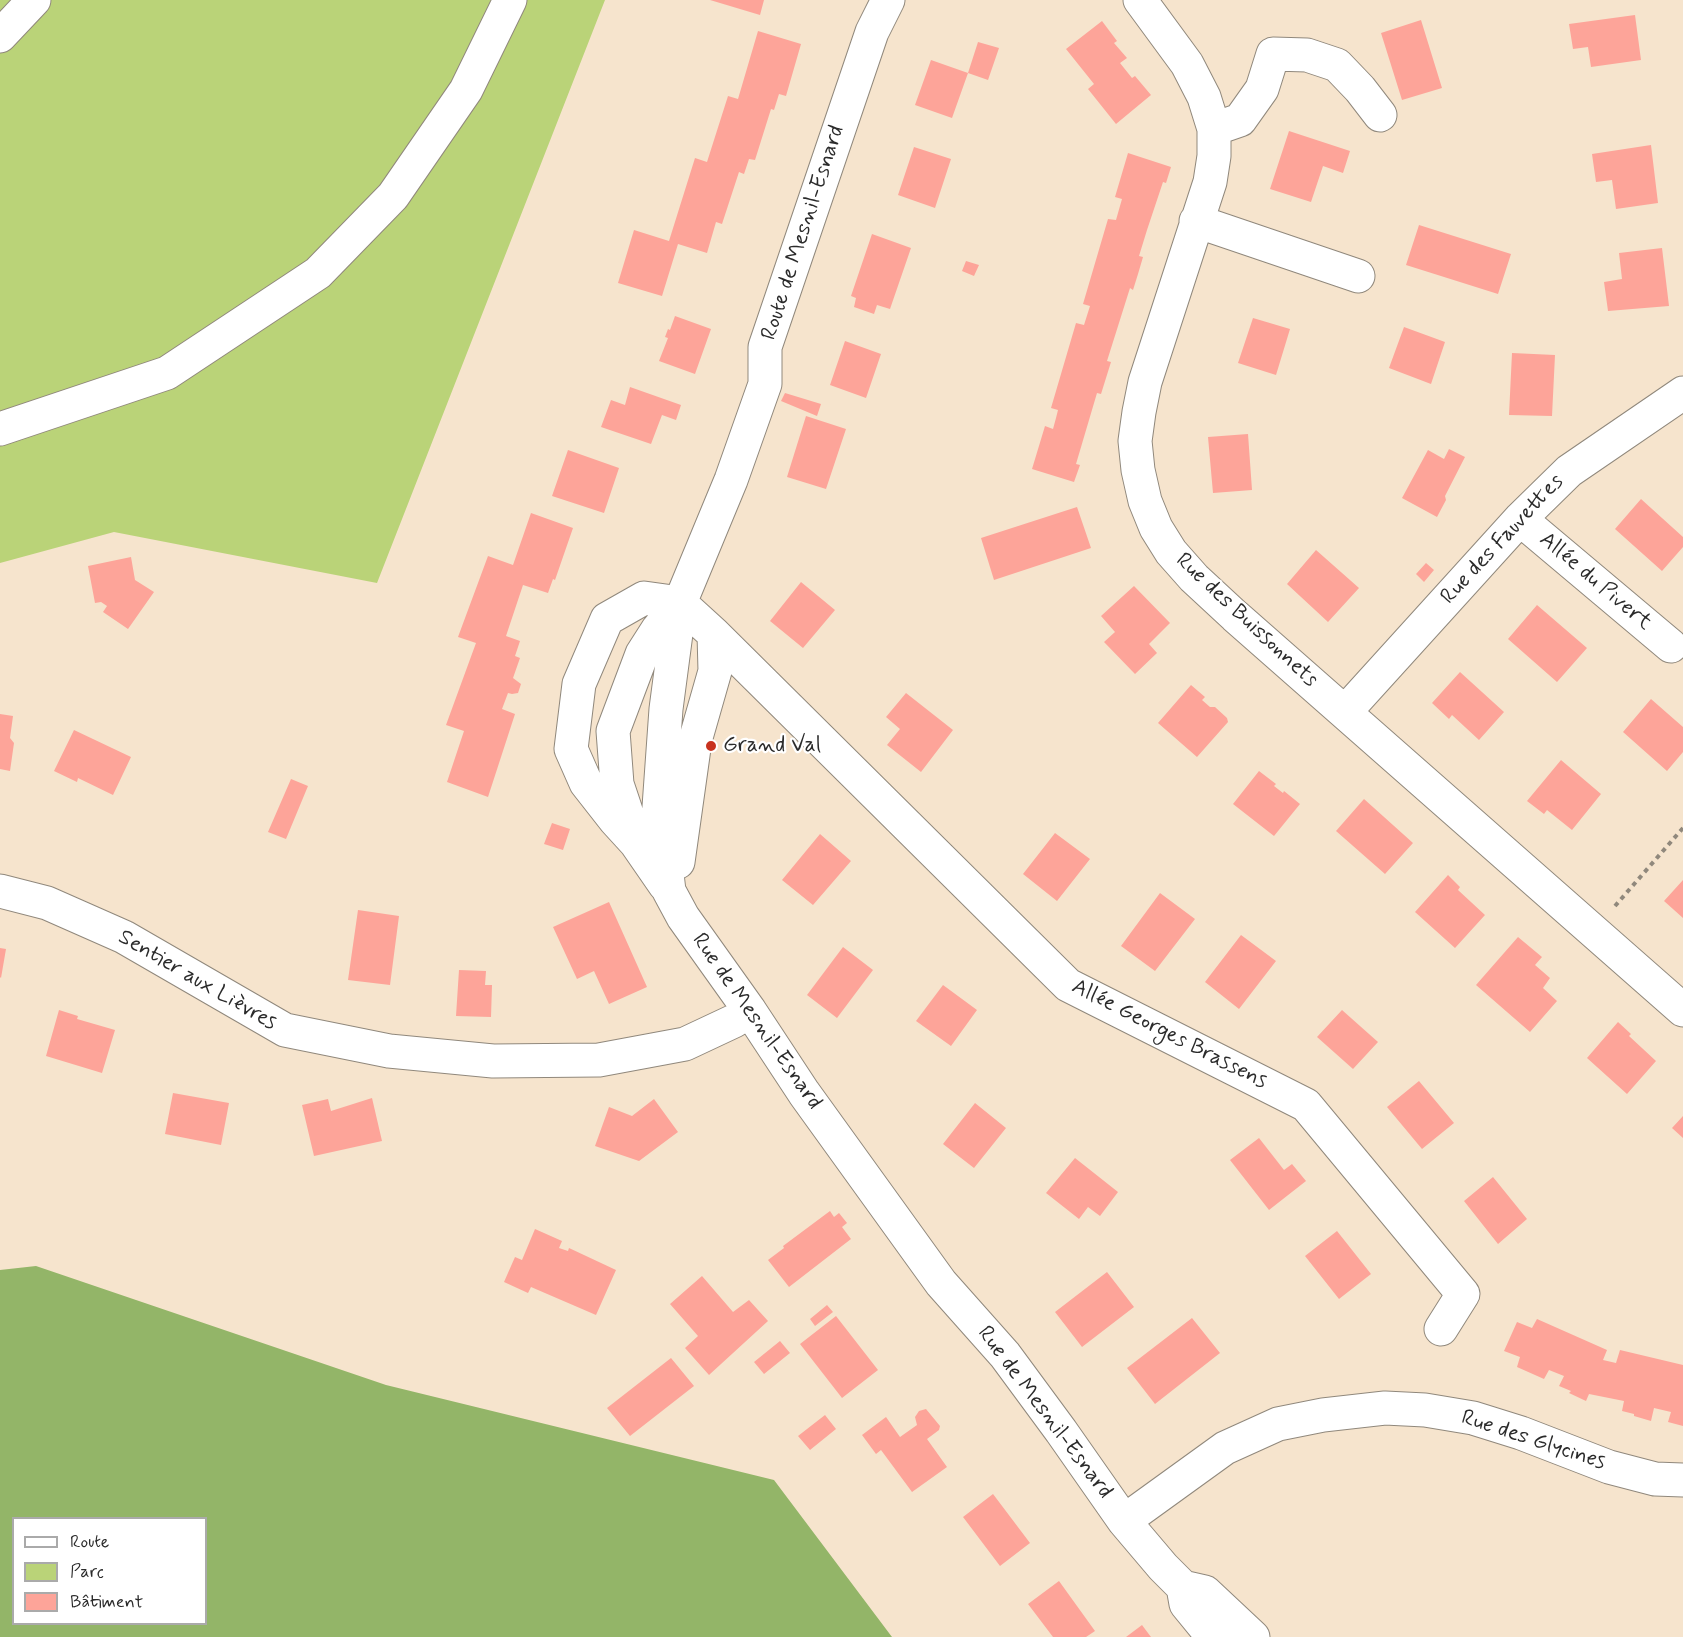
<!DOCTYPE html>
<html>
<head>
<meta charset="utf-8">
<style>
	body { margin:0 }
	#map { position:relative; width:1683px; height:1637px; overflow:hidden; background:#f6e4cd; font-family:Mynerve,sans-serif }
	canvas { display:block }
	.legend { position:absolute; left:12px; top:1517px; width:195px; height:108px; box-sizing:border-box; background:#fff; border:2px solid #aaa; margin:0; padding:8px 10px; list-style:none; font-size:18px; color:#2b2b2b }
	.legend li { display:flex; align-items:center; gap:12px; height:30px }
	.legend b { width:30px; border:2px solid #aaa }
</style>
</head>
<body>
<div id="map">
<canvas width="1683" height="1637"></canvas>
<ul class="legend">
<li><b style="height:8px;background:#fff"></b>Route</li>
<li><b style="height:16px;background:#bad378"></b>Parc</li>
<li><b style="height:16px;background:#fda499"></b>Bâtiment</li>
</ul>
</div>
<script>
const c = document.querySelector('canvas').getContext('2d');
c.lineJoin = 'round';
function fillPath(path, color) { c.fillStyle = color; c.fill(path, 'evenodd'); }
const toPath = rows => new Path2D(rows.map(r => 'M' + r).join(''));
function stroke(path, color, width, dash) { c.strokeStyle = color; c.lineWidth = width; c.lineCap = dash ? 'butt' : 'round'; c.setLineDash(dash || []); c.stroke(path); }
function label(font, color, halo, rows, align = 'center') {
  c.font = font + ' Mynerve,sans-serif'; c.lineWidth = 4.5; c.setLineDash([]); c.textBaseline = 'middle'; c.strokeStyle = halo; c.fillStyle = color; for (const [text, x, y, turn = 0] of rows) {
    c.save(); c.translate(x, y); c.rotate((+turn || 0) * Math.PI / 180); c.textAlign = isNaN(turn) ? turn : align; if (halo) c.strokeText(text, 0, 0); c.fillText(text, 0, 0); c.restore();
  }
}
const green = toPath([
	[0,0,605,0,377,583,114,532,0,563]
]);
const forest = toPath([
	[36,1266,386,1385,774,1480,892,1637,0,1637,0,1270],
	[14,1518,206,1518,206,1624,14,1624]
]);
const building = toPath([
	[710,0,764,0,760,15],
	[1635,15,1641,60,1591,67,1588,47,1573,49,1569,24],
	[1421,20,1442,88,1402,100,1381,33],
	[1102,21,1117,41,1114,43,1127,58,1120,63,1132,78,1135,76,1151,95,1116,124,1088,89,1094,84,1066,49],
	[758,31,801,44,786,96,779,94,774,110,771,109,755,160,749,159,744,174,739,172,722,224,716,222,707,253,678,244,662,296,618,283,634,230,669,241,695,158,707,162,728,96,738,99],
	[978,42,999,48,988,80,968,73],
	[931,60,968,73,952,118,915,105],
	[1289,131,1350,151,1343,173,1323,166,1311,202,1270,189],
	[1651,145,1658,203,1616,209,1612,180,1596,182,1592,154],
	[914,147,951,159,935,208,898,195],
	[1128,153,1171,167,1166,183,1163,182,1147,230,1139,256,1143,257,1138,274,1133,290,1130,288,1107,361,1111,362,1101,394,1097,393,1076,464,1080,465,1074,482,1032,469,1045,426,1053,429,1056,418,1058,410,1051,408,1076,323,1084,325,1090,306,1083,304,1108,219,1116,220,1122,199,1115,197],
	[1419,225,1511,254,1498,294,1406,265],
	[872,234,911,248,890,309,877,305,874,314,854,307,856,298,851,296],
	[1662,248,1669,306,1608,311,1604,282,1622,279,1619,253],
	[966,261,979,265,974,276,962,271],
	[675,316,711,329,695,374,659,361,668,338,665,337,668,329,670,330],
	[1253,318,1290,329,1276,375,1238,363],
	[1404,327,1445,342,1431,384,1389,368],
	[845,341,881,354,866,398,830,385],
	[1512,353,1555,355,1552,416,1509,415],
	[630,387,681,405,676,420,662,415,651,444,601,427,611,400,625,405],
	[785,393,821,404,817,416,781,401],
	[806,416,846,429,826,489,787,477],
	[1248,434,1252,490,1213,493,1208,437],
	[1449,449,1465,457,1445,496,1446,500,1437,517,1402,498,1428,450,1444,459],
	[568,450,619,468,604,513,552,496],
	[1641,499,1683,537,1683,547,1662,571,1615,529],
	[1077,507,1091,548,994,580,981,538],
	[531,513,573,528,555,580,553,579,548,593,523,585,506,636,520,641,515,656,520,658,513,678,521,684,518,693,512,694,508,693,502,709,515,714,488,797,447,782,464,731,446,725,476,643,458,637,488,556,513,565],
	[1316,550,1359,588,1328,622,1287,584],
	[131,557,135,580,154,592,128,629,103,612,107,606,101,602,95,603,88,566],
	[1426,563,1434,570,1424,582,1416,574],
	[801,582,835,610,803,648,770,621],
	[1134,586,1170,623,1149,644,1157,653,1135,674,1104,642,1115,632,1101,616],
	[1537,605,1587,648,1557,682,1508,639],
	[1460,672,1504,712,1479,740,1452,715,1449,719,1432,703],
	[1191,685,1205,697,1202,700,1210,707,1215,707,1227,718,1228,722,1197,757,1158,723],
	[906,693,953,730,921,772,887,745,900,729,886,717],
	[1651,699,1683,727,1683,752,1667,771,1623,732],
	[0,714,13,716,10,738,14,743,10,771,0,769],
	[74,730,131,757,113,795,78,778,77,782,54,771],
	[1561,760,1601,794,1572,830,1547,810,1544,814,1527,801],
	[1259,771,1276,784,1274,786,1283,793,1284,791,1300,804,1274,836,1233,804],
	[291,779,308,786,286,839,268,832],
	[1364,799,1413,843,1385,874,1336,831],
	[552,823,570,829,563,850,544,844],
	[1055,833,1090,859,1057,901,1023,874],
	[820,834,851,861,813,905,782,880],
	[1448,875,1460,887,1458,890,1485,915,1455,948,1415,912],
	[1683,880,1683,918,1664,901],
	[1160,893,1195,919,1155,971,1121,946],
	[609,902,647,987,609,1004,594,971,577,979,553,927],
	[358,910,399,916,390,985,348,980],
	[1241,935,1276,961,1239,1009,1205,982],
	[1518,937,1542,957,1535,965,1550,978,1543,988,1557,1001,1530,1032,1476,985],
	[843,947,873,970,837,1018,807,995],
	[0,948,6,949,1,978,0,977],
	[459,970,486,971,485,985,492,985,491,1017,456,1016],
	[943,985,977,1010,951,1046,916,1021],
	[59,1010,78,1016,77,1019,115,1030,102,1073,46,1056],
	[1342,1010,1378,1042,1353,1069,1317,1037],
	[1618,1022,1631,1034,1629,1036,1656,1061,1627,1094,1587,1058],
	[1419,1081,1454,1123,1422,1149,1387,1107],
	[173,1093,229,1103,221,1145,165,1134],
	[372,1098,382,1141,314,1156,302,1105,328,1099,331,1111],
	[654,1099,678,1132,639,1161,595,1146,609,1107,632,1116],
	[975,1103,1006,1128,974,1168,943,1144],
	[1683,1116,1683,1138,1672,1128],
	[1259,1138,1284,1170,1292,1164,1306,1181,1269,1210,1230,1160],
	[1075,1158,1118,1192,1100,1216,1088,1207,1079,1219,1046,1193],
	[1493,1177,1527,1219,1498,1244,1464,1201],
	[830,1211,834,1217,839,1213,847,1223,842,1227,851,1239,789,1287,768,1260,784,1248,783,1246],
	[535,1229,562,1241,559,1248,568,1251,569,1248,616,1270,596,1315,531,1287,528,1293,504,1282,515,1257,522,1260],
	[1337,1231,1371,1274,1339,1299,1305,1256],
	[1107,1272,1134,1307,1082,1347,1055,1312],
	[702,1276,733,1312,749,1300,768,1321,709,1375,685,1348,698,1336,670,1304],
	[827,1305,833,1312,815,1326,810,1319],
	[836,1316,878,1370,842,1398,800,1344],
	[1192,1318,1220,1353,1155,1404,1127,1368],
	[1537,1319,1607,1350,1603,1360,1616,1363,1620,1350,1683,1365,1683,1426,1668,1422,1671,1412,1654,1408,1651,1421,1634,1416,1634,1414,1622,1411,1624,1401,1589,1394,1586,1401,1569,1393,1571,1391,1559,1386,1564,1376,1549,1370,1544,1379,1517,1367,1520,1357,1504,1351,1517,1322,1532,1328],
	[780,1341,790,1353,764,1374,754,1362],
	[671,1358,694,1386,630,1436,607,1408],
	[926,1409,940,1426,939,1430,927,1439,947,1467,912,1492,881,1450,876,1454,862,1435,886,1417,900,1437,917,1425,915,1417,919,1411],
	[825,1415,836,1429,810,1450,798,1436],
	[993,1494,1030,1543,1000,1566,963,1517],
	[1059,1581,1095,1631,1086,1637,1053,1637,1028,1604],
	[1142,1625,1151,1637,1126,1637]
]);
const path = toPath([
	[1615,906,1683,828]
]);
const minor = toPath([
	[888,0,872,32,765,347,765,384,731,480,680,603,666,709,659,807,669,891,683,917,750,1011,804,1093,941,1283,1005,1355,1061,1431,1124,1521,1163,1567,1183,1587,1205,1592,1253,1637],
	[1140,0,1187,64,1204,97,1214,129,1214,156,1210,182,1145,382,1139,412,1135,441,1138,470,1145,501,1156,528,1171,552,1194,578,1235,616,1683,1010],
	[0,36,34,0],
	[1214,129,1240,120,1262,89,1273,54,1307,55,1337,65,1360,89,1380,115],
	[1196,221,1358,276],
	[0,429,167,373,318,273,393,196,466,90,510,0],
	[1520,519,1671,646],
	[680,603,714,634,1068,985,1306,1105,1463,1294,1441,1329],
	[1345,712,1520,519,1569,471,1683,393],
	[632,829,617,784,613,731,642,654,658,629,679,604],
	[678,862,695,741,715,671,714,634],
	[665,885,636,843,615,820,586,783,571,749,579,684,607,619,644,598,680,603],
	[0,891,47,903,124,937,285,1030,389,1051,493,1061,599,1060,685,1044,734,1021,750,1011],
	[1124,1521,1225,1448,1278,1424,1323,1415,1385,1408,1425,1410,1473,1418,1521,1433,1609,1467,1655,1479,1683,1480],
	[1183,1587,1186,1604,1213,1637]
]);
const markers = [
	[711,746,6,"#c8321e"]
];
const streetNames = [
	["Route de Mesnil-Esnard",804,233,-72],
	["Rue des Fauvettes",1503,540,-47],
	["Allée du Pivert",1595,582,40],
	["Rue des Buissonnets",1246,621,43],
	["Sentier aux Lièvres",197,981,30],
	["Rue de Mesnil-Esnard",756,1022,55],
	["Allée Georges Brassens",1169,1035,27],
	["Rue de Mesnil-Esnard",1044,1413,53],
	["Rue des Glycines",1533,1441,18]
];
const poiNames = [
	["Grand Val",723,746]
];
fillPath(green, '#bad378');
fillPath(forest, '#93b568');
fillPath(building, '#fda499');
stroke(minor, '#90887c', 35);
stroke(path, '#90887c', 4, [4.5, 4.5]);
stroke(minor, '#fff', 33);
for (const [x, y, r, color] of markers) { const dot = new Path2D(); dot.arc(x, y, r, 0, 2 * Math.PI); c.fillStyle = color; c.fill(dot); stroke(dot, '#fff', 2); }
label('22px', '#2b2b2b', '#fff', streetNames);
label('22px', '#2b2b2b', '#fff', poiNames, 'left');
</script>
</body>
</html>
